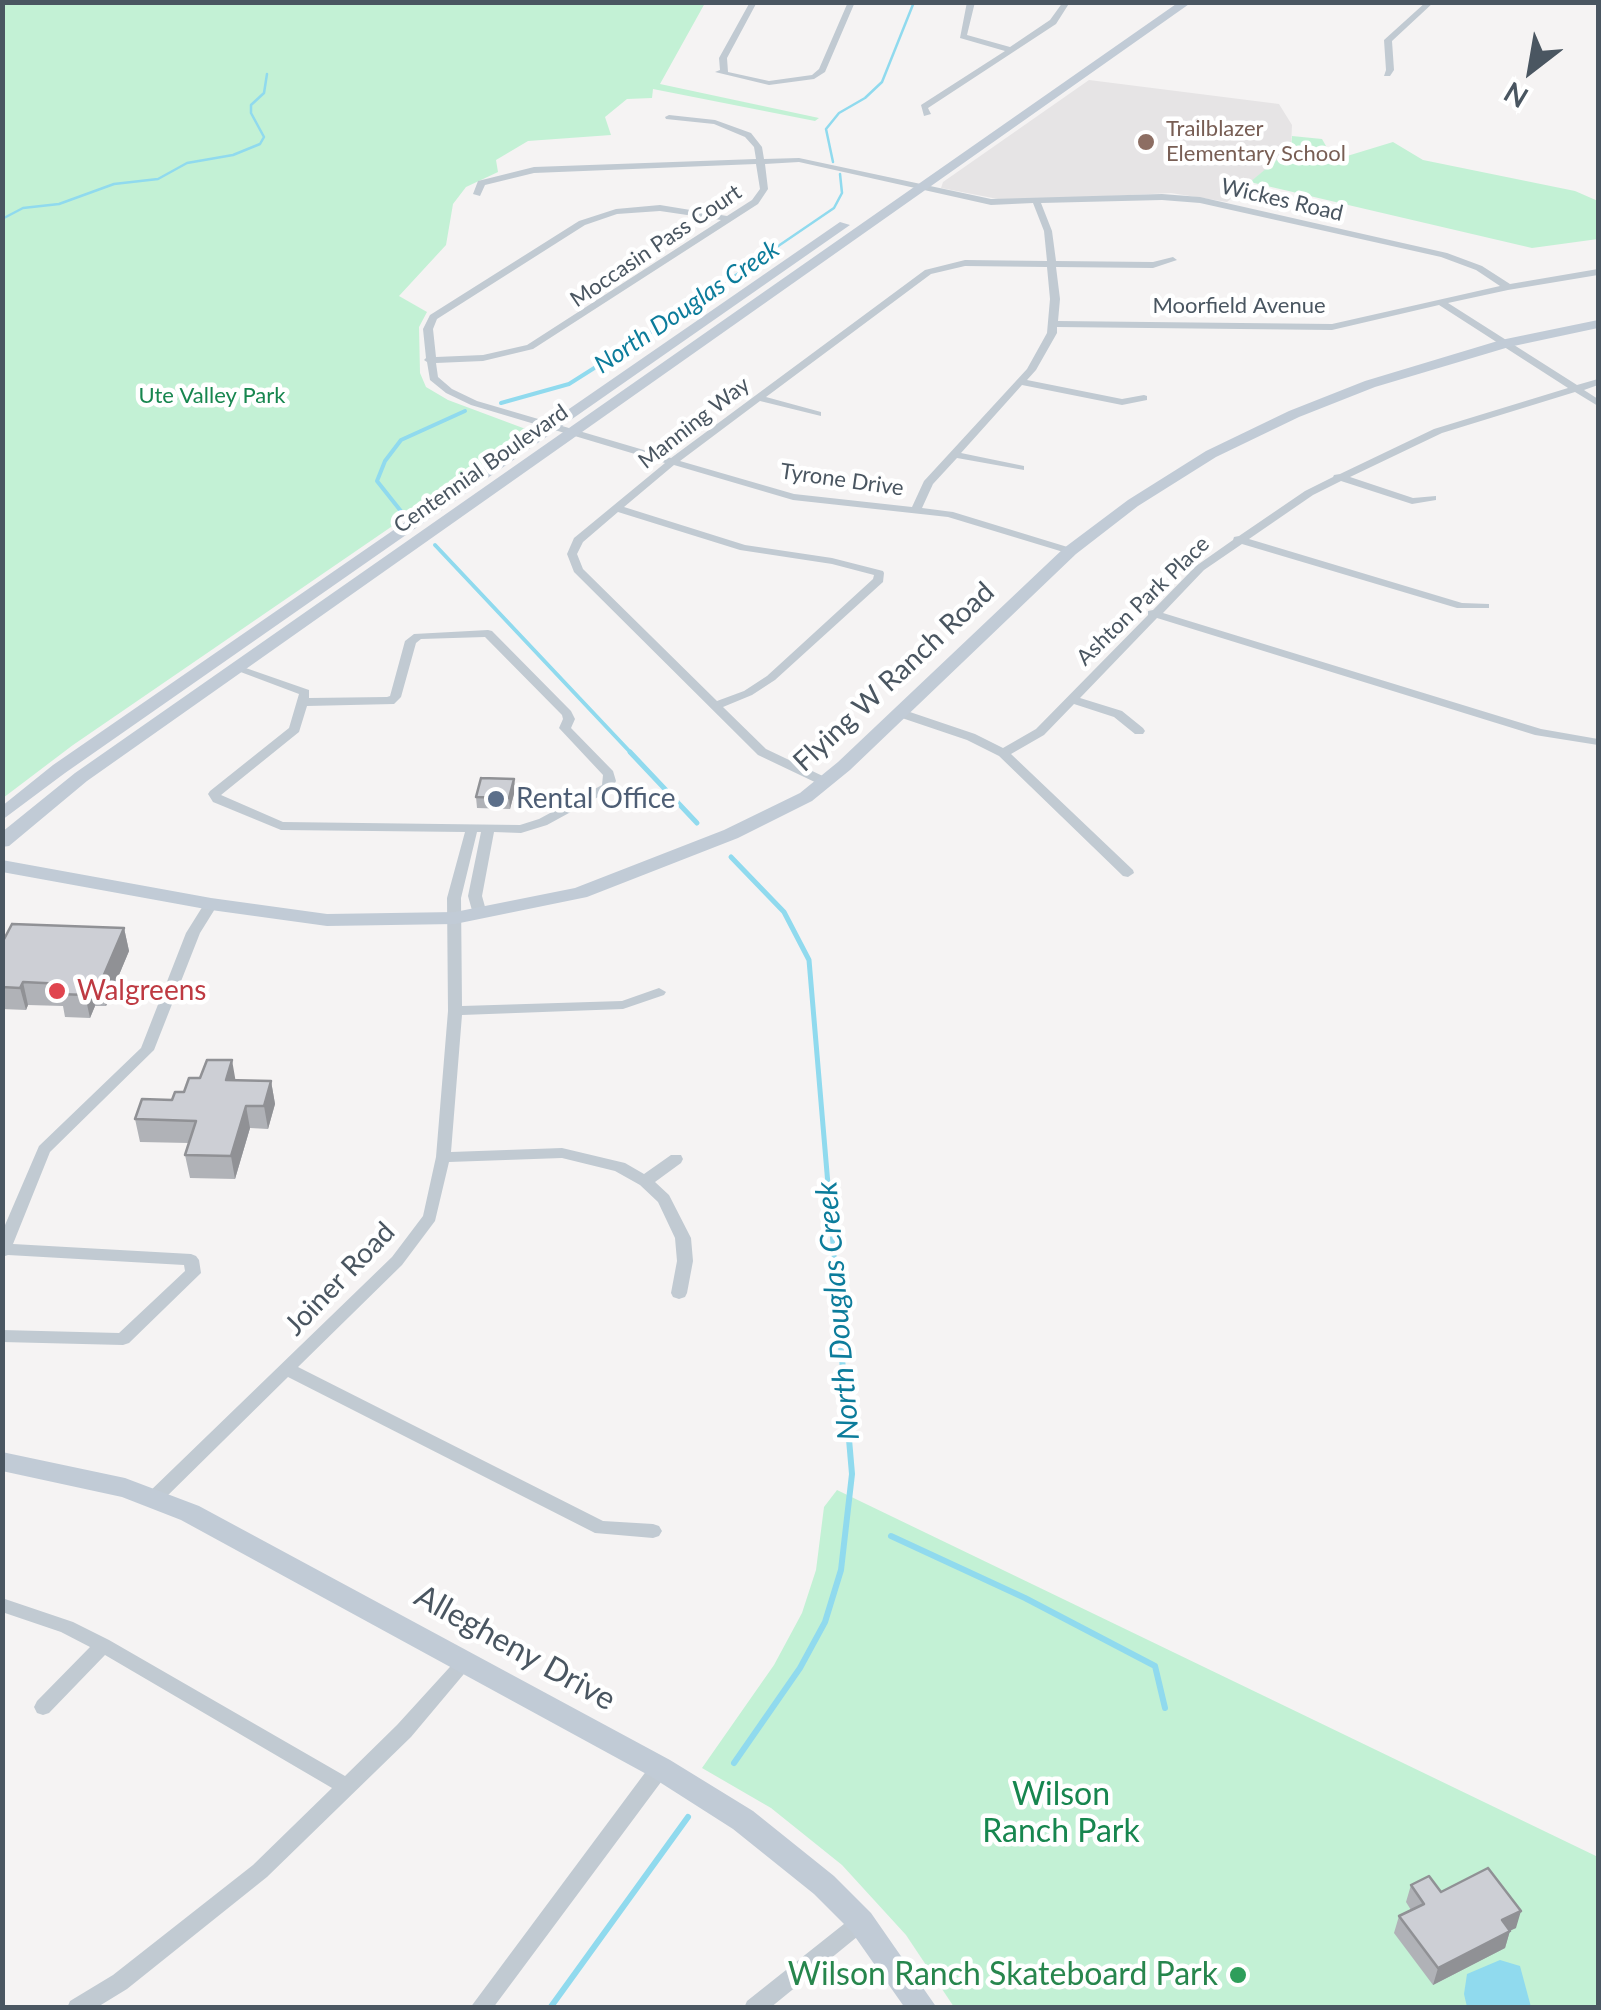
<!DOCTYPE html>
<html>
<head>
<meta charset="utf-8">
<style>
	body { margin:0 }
	#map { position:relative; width:1601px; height:2010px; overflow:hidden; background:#f5f3f3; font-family:Lato,sans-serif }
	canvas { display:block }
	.frame { position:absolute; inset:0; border:5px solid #4a5661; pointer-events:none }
	.north { position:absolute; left:1481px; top:20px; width:100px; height:100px; -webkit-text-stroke:8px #fff; paint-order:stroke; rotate:211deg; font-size:28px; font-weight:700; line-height:40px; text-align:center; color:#4a5661 }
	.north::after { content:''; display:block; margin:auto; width:35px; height:45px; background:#4a5661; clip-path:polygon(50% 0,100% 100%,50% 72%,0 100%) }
</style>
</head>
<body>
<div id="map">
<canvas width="1601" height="2010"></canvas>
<div class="frame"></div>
<div class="north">N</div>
</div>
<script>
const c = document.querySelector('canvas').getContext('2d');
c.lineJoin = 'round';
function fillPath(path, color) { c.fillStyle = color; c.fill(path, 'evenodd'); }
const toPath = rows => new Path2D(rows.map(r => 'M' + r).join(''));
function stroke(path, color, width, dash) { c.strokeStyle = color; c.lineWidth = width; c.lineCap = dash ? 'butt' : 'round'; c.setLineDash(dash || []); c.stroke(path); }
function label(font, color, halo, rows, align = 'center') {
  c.font = font + ' Lato,sans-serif'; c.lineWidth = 9; c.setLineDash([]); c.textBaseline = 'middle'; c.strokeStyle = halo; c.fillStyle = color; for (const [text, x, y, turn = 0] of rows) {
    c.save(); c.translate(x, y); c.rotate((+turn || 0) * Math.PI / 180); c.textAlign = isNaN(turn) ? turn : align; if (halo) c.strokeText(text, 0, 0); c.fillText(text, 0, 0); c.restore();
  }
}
const education = toPath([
	[1089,80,1279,104,1292,125,1291,148,1227,202,1171,193,1008,201,941,188,943,182]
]);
const green = toPath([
	[3,2,705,3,660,84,819,118,815,121,653,89,652,98,627,99,605,117,611,135,528,141,496,160,498,172,466,187,453,204,446,245,399,296,427,312,419,327,420,373,426,387,448,400,531,431,73,745,3,798],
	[1292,136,1322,139,1334,160,1393,142,1423,160,1575,191,1598,201,1598,239,1532,248,1250,182,1291,148],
	[837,1490,1598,1857,1598,2007,954,2007,906,1935,842,1865,771,1808,702,1768,774,1665,802,1613,816,1570,824,1507]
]);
const water = toPath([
	[1500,1960,1520,1966,1531,2007,1467,2007,1464,1994,1467,1974]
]);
const streamFar3 = toPath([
	[833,162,826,129,839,113,865,98,882,82,914,2],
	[2,219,23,208,59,204,114,184,158,179,187,163,233,155,260,144,264,137,251,113,251,105,264,93,267,74],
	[655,330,834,208,842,193,840,174]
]);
const streamFar2 = toPath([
	[501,403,569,384,659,327],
	[404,515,377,481,385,461,401,440,465,411],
	[435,545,632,754]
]);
const streamFar1 = toPath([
	[630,752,697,823],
	[731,857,784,912,809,960,838,1303]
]);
const stream = toPath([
	[891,1536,1025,1598,1155,1666,1165,1708],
	[734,1763,800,1668,825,1622,841,1570,852,1474,837,1300],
	[550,2008,688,1817]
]);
const street = toPath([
	[750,2,757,2,727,58,728,72,769,81,812,75,819,69,848,2,855,2,825,72,814,79,769,85,715,72,720,70,719,58,750,2],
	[967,2,975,2,967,35,1010,47,1050,20,1063,2,1070,2,1056,24,928,108,931,114,924,116,921,105,1005,51,960,38,967,2],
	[1426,2,1434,2,1392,41,1394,70,1390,76,1384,76,1386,70,1384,40,1426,2],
	[669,115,715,120,751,133,762,147,764,159,799,158,991,199,1162,194,1200,197,1447,253,1482,266,1510,284,1598,269,1598,275,1508,290,1448,303,1577,385,1598,379,1598,385,1584,390,1598,399,1598,406,1575,392,1442,433,1350,477,1413,498,1436,496,1436,500,1412,504,1341,481,1313,495,1249,539,1462,603,1489,604,1489,608,1457,608,1242,544,1204,570,1163,613,1541,729,1598,739,1598,745,1535,735,1157,618,1080,698,1122,711,1143,728,1145,731,1143,734,1135,734,1114,717,1074,704,1044,735,1011,754,1133,870,1134,873,1128,877,1123,876,999,756,967,740,896,716,894,713,896,710,904,710,975,734,1003,748,1036,729,1148,615,1148,611,1153,610,1196,566,1233,540,1234,537,1239,536,1305,491,1333,477,1334,475,1340,474,1434,429,1568,388,1439,305,1332,330,1057,327,1057,333,1036,370,1027,380,1122,399,1144,395,1147,396,1147,400,1122,405,1022,385,961,453,1024,466,1024,470,957,458,933,484,922,508,953,512,1074,549,1075,551,1070,554,948,517,793,500,674,465,624,507,745,545,832,558,883,571,884,573,883,582,775,680,752,695,723,707,766,749,829,779,831,782,829,785,821,785,758,755,574,572,567,554,574,538,665,463,471,405,446,393,430,380,427,362,424,360,426,358,423,329,430,315,579,221,616,209,660,205,727,216,752,200,760,189,756,164,534,173,485,185,480,196,473,194,478,181,534,167,756,159,754,147,745,137,714,124,666,119,665,117,669,115],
	[799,162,991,205,1033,203,1044,231,1047,261,965,260,925,270,671,458,477,401,452,389,438,377,436,363,483,361,533,349,758,204,768,189,765,164,799,162],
	[1162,200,1200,203,1441,257,1476,270,1500,286,1332,324,1058,321,1060,299,1056,267,1153,268,1177,260,1173,257,1153,262,1056,261,1052,231,1041,203,1162,200],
	[660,211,721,220,527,345,483,355,436,357,433,329,437,319,585,225,617,214,660,211],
	[965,266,1047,267,1050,299,1047,333,1027,369,924,481,912,507,794,494,680,461,760,401,821,416,821,412,766,397,931,274,965,266],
	[618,512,740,550,832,564,874,575,873,579,767,676,744,691,717,701,583,569,577,554,583,542,618,512],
	[488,630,492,631,571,711,575,719,571,728,613,771,616,781,611,790,547,825,521,833,494,832,482,896,487,914,480,918,473,914,468,896,481,832,477,832,461,898,462,1006,622,1001,659,988,666,992,664,995,623,1009,462,1015,451,1152,562,1148,625,1163,644,1174,671,1155,681,1155,683,1159,681,1163,655,1182,669,1195,691,1238,693,1261,687,1293,685,1297,679,1299,673,1297,671,1293,677,1261,675,1238,658,1202,640,1185,615,1171,562,1158,449,1162,435,1221,402,1265,298,1367,603,1521,653,1524,659,1526,662,1531,659,1536,653,1538,595,1533,288,1377,159,1504,153,1506,147,1504,145,1499,147,1494,392,1257,423,1216,436,1157,448,1011,447,898,465,832,281,830,213,802,208,794,210,791,289,728,299,694,230,668,232,666,240,666,309,690,309,698,387,697,390,696,405,641,414,634,488,630],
	[485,637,562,715,563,719,559,728,603,775,602,785,539,819,520,825,283,822,221,795,299,732,307,706,394,704,401,697,416,643,421,639,485,637],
	[211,900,218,904,200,933,154,1050,50,1152,13,1244,191,1254,196,1256,199,1260,201,1273,129,1343,123,1345,2,1342,2,1330,119,1333,185,1271,184,1265,8,1255,2,1257,2,1232,39,1146,141,1048,186,933,206,901,211,900],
	[2,1598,73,1622,109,1640,345,1776,397,1725,459,1657,465,1654,471,1657,474,1662,411,1737,267,1877,127,1989,96,2008,67,2008,70,2001,113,1975,253,1865,332,1788,105,1655,49,1713,43,1715,37,1713,34,1707,37,1701,90,1647,61,1632,2,1612,2,1598],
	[660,1760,667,1762,669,1768,667,1774,493,2008,470,2008,653,1762,660,1760],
	[861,1913,868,1916,871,1922,868,1928,770,2008,744,2008,747,2001,854,1916,861,1913]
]);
const secondary = toPath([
	[1179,2,1192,2,87,781,9,846,2,847,2,832,75,773,1179,2],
	[840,222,850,225,65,773,2,820,2,806,53,765,840,222],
	[1598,320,1598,328,1509,347,1375,387,1299,417,1216,457,1138,506,1076,554,850,770,812,801,738,838,587,897,455,924,327,926,211,910,2,872,2,860,211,898,327,914,455,912,575,888,724,830,800,793,838,762,1064,548,1128,500,1206,451,1289,411,1365,381,1501,340,1598,320],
	[2,1452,125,1478,199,1506,670,1760,753,1811,834,1876,871,1913,937,2008,905,2008,851,1931,814,1894,733,1829,650,1776,181,1520,122,1497,2,1471,2,1452]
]);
const wall = toPath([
	[514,779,515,790,510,809,477,808,476,797],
	[124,928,129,951,106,1006,95,1006,90,1018,65,1017,63,1006,28,1005,26,1010,2,1009,2,943],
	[271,1081,275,1104,268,1129,250,1128,235,1179,190,1178,185,1155,189,1143,140,1142,135,1119,184,1092],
	[1411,1885,1441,1892,1516,1928,1510,1930,1505,1948,1433,1985,1394,1933,1399,1916,1411,1910,1406,1902]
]);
const shadedWall = toPath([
	[514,779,515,790,510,809,509,798],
	[124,928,129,951,106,1006,100,984],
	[23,982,28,1005,26,1010,20,988],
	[90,983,95,1006,90,1018,85,995],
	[232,1060,236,1083,226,1080],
	[271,1081,275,1104,268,1129,264,1106],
	[246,1106,250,1128,235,1179,231,1156],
	[1521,1911,1516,1928,1497,1937,1502,1920],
	[1510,1931,1505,1948,1433,1985,1438,1968]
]);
const building = toPath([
	[481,778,514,779,509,798,476,797,481,778],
	[12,924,124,928,100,984,90,983,85,995,60,994,64,984,23,982,20,988,2,987,2,943,12,924],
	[207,1060,232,1060,226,1080,271,1081,264,1106,246,1106,231,1156,185,1155,196,1121,135,1119,142,1099,172,1100,175,1092,184,1092,189,1078,200,1078,207,1060],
	[1488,1868,1521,1911,1502,1920,1510,1931,1438,1968,1399,1916,1424,1904,1411,1885,1429,1876,1441,1892,1488,1868]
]);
const markers = [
	[1146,142,10,"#8d6e63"],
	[496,799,10,"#5c6f8a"],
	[57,991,10,"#e0444e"],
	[1238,1975,10,"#2e9e5b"]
];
const farEducationnames = [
	["Trailblazer",1166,129],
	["Elementary School",1166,154]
];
const farStreetnames = [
	["Wickes Road",1282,200,13],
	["Moccasin Pass Court",656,246,-34],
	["Moorfield Avenue",1239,306],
	["Manning Way",694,423,-38],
	["Centennial Boulevard",481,469,-35],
	["Tyrone Drive",842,480,8],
	["Ashton Park Place",1143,601,-44]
];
const farParknames = [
	["Ute Valley Park",212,396]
];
const farWaternames = [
	["North Douglas Creek",687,307,-34]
];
const streetNames = [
	["Flying W Ranch Road",894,677,-43],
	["Joiner Road",340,1279,-46]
];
const serviceNames = [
	["Rental Office",516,799]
];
const healthNames = [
	["Walgreens",77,991]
];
const waterNames = [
	["North Douglas Creek",838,1311,-95]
];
const nearStreetnames = [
	["Allegheny Drive",515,1648,29]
];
const nearParknames = [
	["Wilson",1061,1795],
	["Ranch Park",1061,1832]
];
const nearLeisurenames = [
	["Wilson Ranch Skateboard Park",1218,1975]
];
fillPath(education, '#e6e4e5');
fillPath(green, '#c3f1d5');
fillPath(water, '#90daee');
stroke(streamFar3, '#90daee', 2.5);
stroke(streamFar2, '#90daee', 4);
stroke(streamFar1, '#90daee', 5);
stroke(stream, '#90daee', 6);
fillPath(street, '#c1cad2');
fillPath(secondary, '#c1cbd6');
fillPath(wall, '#b0b2b7');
fillPath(shadedWall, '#909195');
fillPath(building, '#cdcfd5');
stroke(building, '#909195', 2.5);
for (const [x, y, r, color] of markers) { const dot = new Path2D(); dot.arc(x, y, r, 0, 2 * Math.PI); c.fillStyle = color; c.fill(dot); stroke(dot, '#fff', 4); }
label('22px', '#785e54', '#fff', farEducationnames, 'left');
label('22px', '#4a5661', '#fff', farStreetnames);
label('22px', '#17864f', '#fff', farParknames);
label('italic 25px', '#0c7c9b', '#fff', farWaternames);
label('28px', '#4a5661', '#fff', streetNames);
label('28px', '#4e5e75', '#fff', serviceNames, 'left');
label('28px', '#be3a42', '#fff', healthNames, 'left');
label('italic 30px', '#0c7c9b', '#fff', waterNames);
label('32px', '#4a5661', '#fff', nearStreetnames);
label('32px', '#17864f', '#fff', nearParknames);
label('32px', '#27864d', '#fff', nearLeisurenames, 'right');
</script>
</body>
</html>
